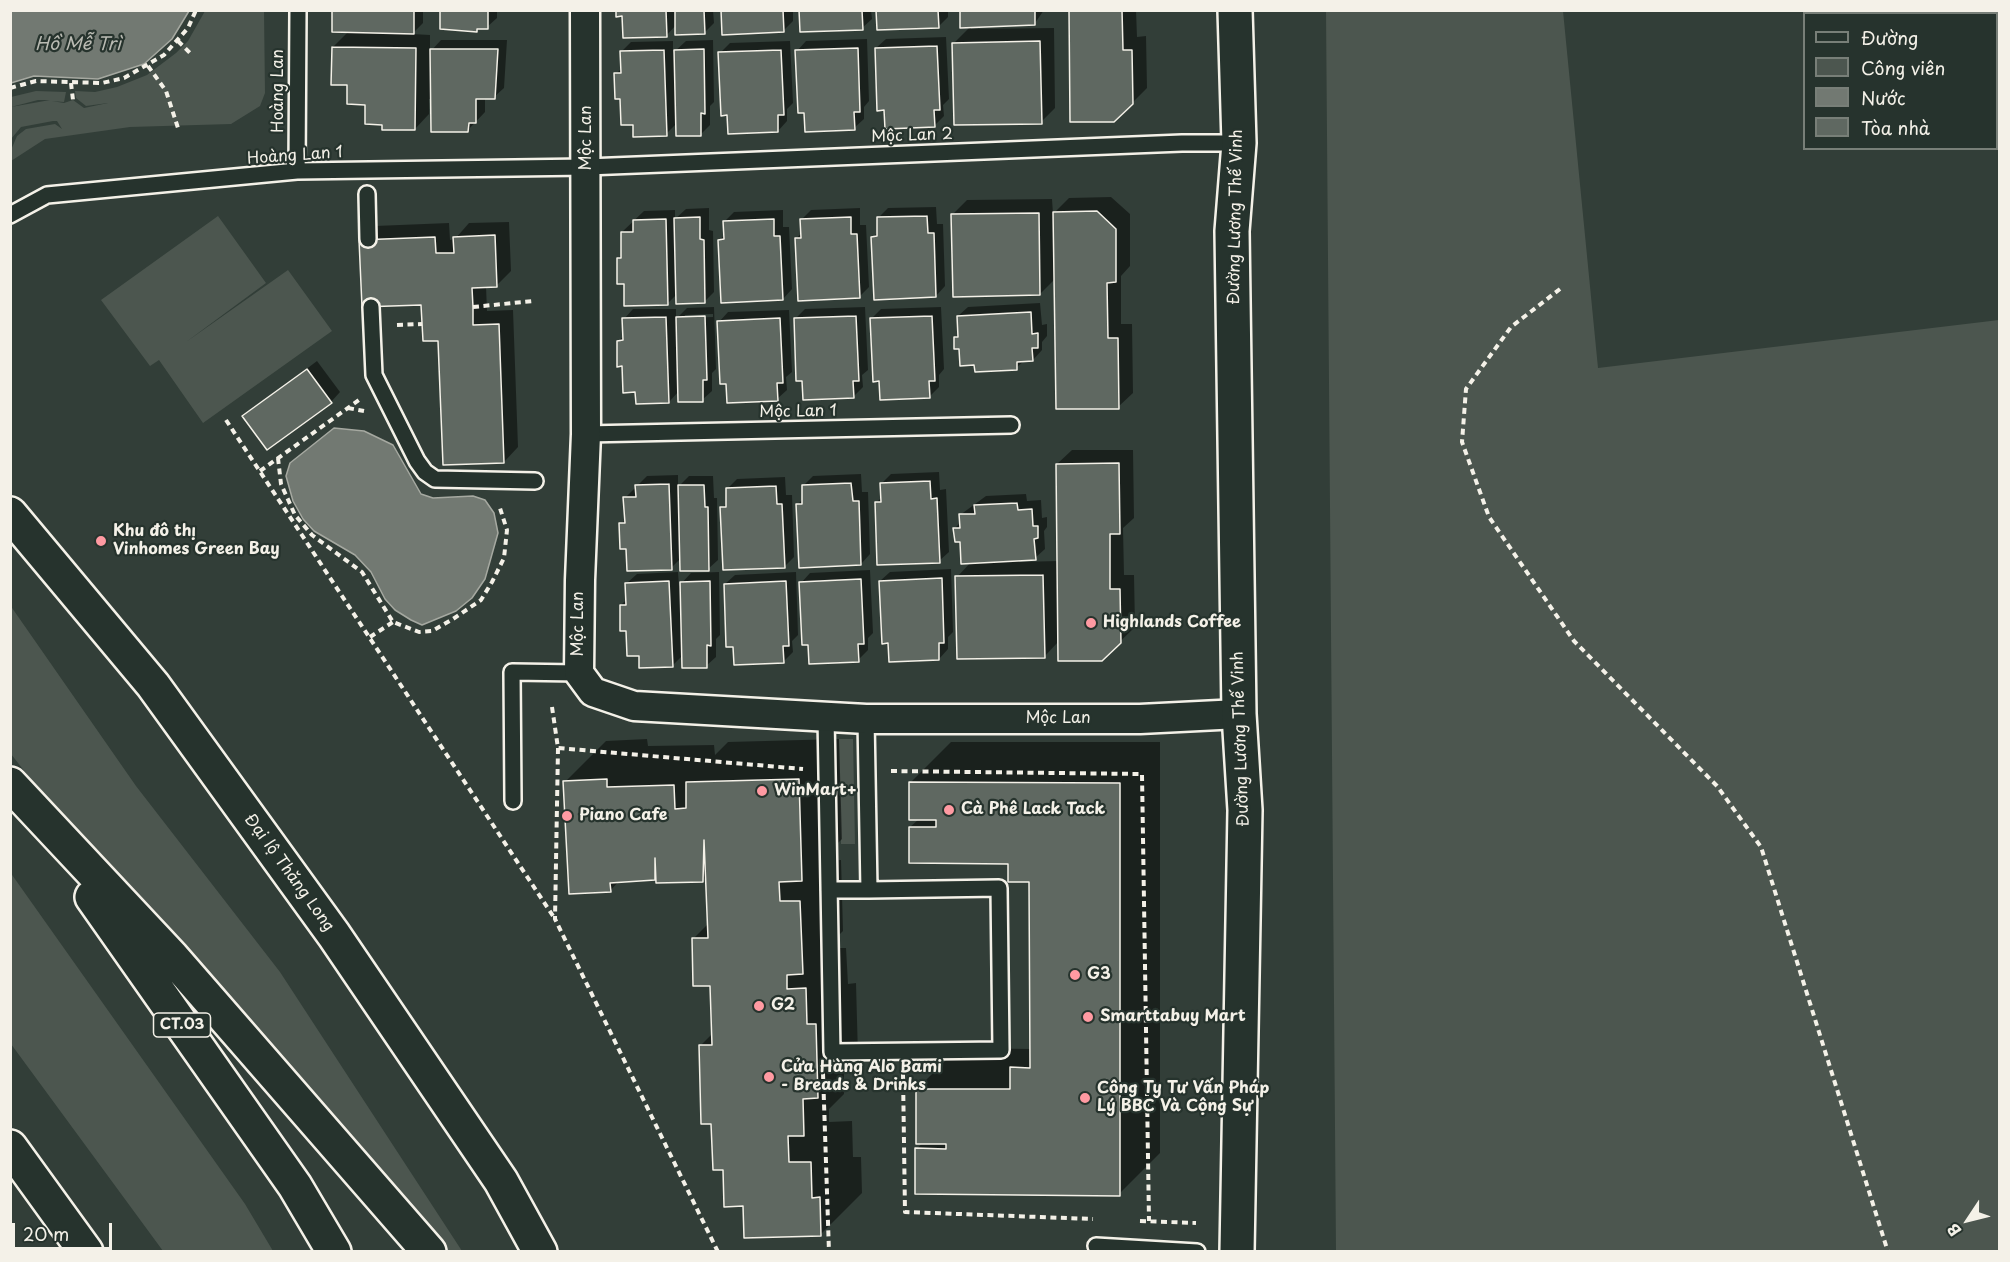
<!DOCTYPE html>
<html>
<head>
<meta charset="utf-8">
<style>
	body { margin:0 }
	#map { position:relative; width:2010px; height:1262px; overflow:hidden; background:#323e38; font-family:"Playpen Sans",sans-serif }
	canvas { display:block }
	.frame { position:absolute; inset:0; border:12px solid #f4f1e8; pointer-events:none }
	.legend { position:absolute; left:1803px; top:12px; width:195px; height:138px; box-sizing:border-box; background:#26332d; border:2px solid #787f78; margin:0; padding:8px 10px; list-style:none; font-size:18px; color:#f4f1e8 }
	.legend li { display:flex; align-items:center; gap:12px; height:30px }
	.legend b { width:30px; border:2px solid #787f78 }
	.north { position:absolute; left:1938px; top:1190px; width:60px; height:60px; -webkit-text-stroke:4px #26332d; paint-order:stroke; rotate:235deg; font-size:16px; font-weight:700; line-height:24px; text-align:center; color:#f4f1e8 }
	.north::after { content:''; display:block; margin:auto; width:21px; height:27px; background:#f4f1e8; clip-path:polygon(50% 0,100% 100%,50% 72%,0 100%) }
	.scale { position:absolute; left:12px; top:1223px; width:100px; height:27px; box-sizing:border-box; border:3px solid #f4f1e8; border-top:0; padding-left:8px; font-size:18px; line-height:21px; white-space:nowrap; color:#f4f1e8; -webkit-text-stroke:4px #26332d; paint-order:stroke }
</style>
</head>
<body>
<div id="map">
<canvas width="2010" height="1262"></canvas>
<div class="frame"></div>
<ul class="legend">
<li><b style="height:8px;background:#26332d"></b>Đường</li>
<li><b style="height:16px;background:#4c564f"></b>Công viên</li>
<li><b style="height:16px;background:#727972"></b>Nước</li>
<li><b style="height:16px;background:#5f6861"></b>Tòa nhà</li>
</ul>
<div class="north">B</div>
<div class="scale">20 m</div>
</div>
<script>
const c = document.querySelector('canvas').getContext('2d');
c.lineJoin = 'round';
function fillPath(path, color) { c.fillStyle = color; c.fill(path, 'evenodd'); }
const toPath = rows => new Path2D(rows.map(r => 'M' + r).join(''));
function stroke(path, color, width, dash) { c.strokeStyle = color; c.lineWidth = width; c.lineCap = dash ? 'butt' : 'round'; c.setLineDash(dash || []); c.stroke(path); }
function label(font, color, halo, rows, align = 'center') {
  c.font = font + ' "Playpen Sans",sans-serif'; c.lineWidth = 4.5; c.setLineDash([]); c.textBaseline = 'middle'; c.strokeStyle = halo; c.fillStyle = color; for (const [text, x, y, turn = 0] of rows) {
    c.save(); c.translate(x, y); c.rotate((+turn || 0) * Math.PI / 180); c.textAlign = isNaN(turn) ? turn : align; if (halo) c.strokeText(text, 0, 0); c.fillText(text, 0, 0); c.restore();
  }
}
const green = toPath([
	[205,11,264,11,265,93,260,106,231,124,130,127,45,139,11,161,11,150,17,136,26,129,55,124,62,129,57,121,53,121,21,127,11,139,11,145,11,107,50,100,38,100,11,107,11,97,36,91,66,92,64,102,52,101,64,103,73,100,84,108,108,103,86,106,76,98,75,91,95,92,117,87,147,75,176,53,188,41],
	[1326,11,1563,11,1598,368,1999,320,1999,1251,1336,1251],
	[218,216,266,283,186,342,288,270,332,331,203,423,159,360,150,366,101,300],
	[10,605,136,786,280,972,462,1251,439,1251,78,840,11,754],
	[839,739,853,739,855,844,841,844],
	[10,872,245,1204,273,1251,163,1251,11,1044]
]);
const water = toPath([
	[10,11,11,10,189,11,172,39,144,64,98,79,34,76,11,83,10,11],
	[334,428,364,431,393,445,421,494,433,498,473,496,485,500,494,513,498,533,485,579,472,598,456,611,422,625,411,620,395,610,385,599,371,572,355,555,314,531,303,519,293,501,286,476,290,463,334,428]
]);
const shadow = toPath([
	[334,10,423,10,423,23,412,34,430,35,430,52,441,40,507,40,504,88,494,97,485,97,485,112,468,130,432,99,429,99,429,114,415,129,384,123,349,84,333,47,349,31],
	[441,10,497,10,497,18,487,27,476,30],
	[617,10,713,10,714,23,704,33,676,25,666,36],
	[722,10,793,10,793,21,783,31],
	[800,10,871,10,872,19,862,28],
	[877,10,948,10,948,17,938,27],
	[961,10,1044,10,1035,23,971,26,971,29,1054,28,1055,108,1041,122,954,43,971,26],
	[1071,10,1136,10,1137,37,1146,36,1147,88,1132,103],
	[946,37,949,99,943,105,944,116,934,126,885,109,876,48,886,39],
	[867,39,869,101,864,107,864,119,854,128,797,51,806,41],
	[713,40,714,102,710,106,710,125,701,134,677,123,666,134,634,123,621,98,616,74,622,68,621,52,631,42,673,41,673,53,686,41],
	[790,41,793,103,787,109,787,121,778,131,720,53,730,43],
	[1111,197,1130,214,1130,266,1121,276,1121,324,1132,324,1133,393,1118,407,1056,278,1040,294,952,215,967,200,1052,199,1053,214,1069,198],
	[936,207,937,224,943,224,945,286,936,296,873,237,879,231,878,218,888,208],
	[709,208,709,230,713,231,714,292,704,302,677,294,668,303,625,282,618,258,623,254,622,232,644,211,675,210,675,219,686,209],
	[860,208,860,225,866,225,869,287,859,297,797,238,802,232,802,219,811,210],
	[783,210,783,227,789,227,792,289,783,299,719,241,725,234,725,221,734,212],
	[509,222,511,271,497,285,486,286,487,311,513,310,518,447,504,462,423,303,361,240,375,226,449,223,450,240,455,239,469,223],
	[1040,303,1042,325,1047,324,1047,336,1042,342,1042,350,1033,360,1025,360,1016,368,976,364,960,348,955,337,959,334,958,316,968,307],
	[714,307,716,369,712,373,712,391,702,400,679,391,669,402,636,390,624,365,618,341,624,336,624,319,633,309,676,309,676,319,687,308],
	[713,314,713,317,685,318,685,315],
	[865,307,868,370,862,375,863,387,853,397,795,319,805,309],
	[941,307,944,369,939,375,939,387,930,396,871,319,881,309],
	[789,310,792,372,786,377,787,390,777,399,719,322,728,312],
	[317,361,340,392,331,402,244,416],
	[1072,450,1133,450,1134,518,1123,528,1124,575,1134,575,1135,627,1101,660,1059,641,1044,657,957,577,972,561,955,528,961,522,960,515,986,496,1026,494,1027,501,1041,500,1042,518,1047,517,1047,527,1044,531,1045,549,1035,558,1019,559,1019,562,1058,561,1057,464],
	[939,472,940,490,946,489,949,552,939,561,876,503,882,497,881,484,891,474],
	[861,474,862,492,868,492,870,554,861,564,797,505,803,499,803,486,813,476],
	[678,475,678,487,689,476,713,476,714,498,717,498,718,560,708,569,681,558,671,568,628,547,621,524,626,519,625,498,647,476],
	[785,477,786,495,792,495,794,557,785,566,722,508,728,502,727,489,737,479],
	[951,569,953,632,948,637,948,649,939,659,880,581,890,572],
	[870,570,873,633,868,638,868,650,858,660,801,583,810,573],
	[678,572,679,586,691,573,719,572,720,635,716,639,716,657,706,666,683,655,672,666,640,654,627,629,621,605,627,599,627,583,637,574],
	[796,572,798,635,792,641,793,652,783,662,734,645,725,584,735,575],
	[647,739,648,746,714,745,715,755,728,742,839,739,842,839,820,861,841,860,843,931,826,948,846,948,848,984,856,983,858,1056,844,1070,844,1094,829,1109,829,1122,852,1121,853,1157,861,1157,862,1193,821,1234,744,1204,725,1169,713,1123,700,1046,713,1033,711,984,693,939,709,923,707,876,703,880,658,875,654,879,620,880,610,891,565,782,606,741],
	[951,742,1160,742,1160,1153,1119,1194,917,1149,923,1142,917,1089,958,1048,1031,1049,1031,881,1009,862,910,827,919,819,910,783]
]);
const building = toPath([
	[332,10,414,10,414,34,332,32,332,10],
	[440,10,488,10,488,29,477,29,477,32,440,29,440,10],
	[616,10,666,10,667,37,623,38,622,16,616,17,616,10],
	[675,10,704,10,705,34,675,35,675,10],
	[721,10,783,10,784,32,722,35,721,10],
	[799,10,862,10,863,30,800,32,799,10],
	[876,10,938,10,939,28,877,30,876,10],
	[960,10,1035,10,1035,25,960,28,960,10],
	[1069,10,1122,10,1123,50,1132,50,1133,104,1114,122,1070,122,1069,10],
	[1847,10,2000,10,2000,120,1996,120,1996,14,1847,14,1847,10],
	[1040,41,1042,124,954,125,952,43,1040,41],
	[937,46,940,110,934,110,935,127,885,129,884,110,877,111,875,48,937,46],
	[332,47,416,48,415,130,382,130,382,125,365,124,365,105,347,104,347,85,331,85,332,47],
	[858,48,860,112,854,112,855,130,805,132,804,113,798,113,795,50,858,48],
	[430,49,498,49,495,99,476,99,476,123,469,123,468,132,431,132,430,49],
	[704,49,705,114,701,113,701,136,676,136,674,50,704,49],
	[664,50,667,136,633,137,633,125,621,125,620,99,615,99,614,73,621,73,620,51,664,50],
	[781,50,784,115,778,115,778,132,728,134,727,115,721,116,718,52,781,50],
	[1097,211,1116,229,1116,282,1107,283,1108,338,1118,338,1119,409,1056,409,1053,212,1097,211],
	[1039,213,1040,295,953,297,951,214,1039,213],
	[927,216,928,233,934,233,936,297,874,300,871,237,877,236,877,217,927,216],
	[700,217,700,239,704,240,705,303,676,304,674,218,700,217],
	[851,217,851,234,857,234,860,298,798,301,795,238,801,238,800,219,851,217],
	[666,219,668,305,624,306,624,284,617,284,617,258,621,258,621,232,633,232,633,220,666,219],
	[774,219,774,236,780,236,783,300,721,303,718,240,724,239,723,221,774,219],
	[495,235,497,287,472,288,473,307,473,325,499,324,504,463,443,465,438,341,423,341,421,305,362,307,359,240,435,237,436,253,454,253,453,237,495,235],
	[1031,312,1032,334,1038,333,1038,348,1032,348,1033,361,1017,362,1017,370,975,372,974,365,960,366,959,349,954,349,954,337,958,337,957,316,1031,312],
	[705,316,707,380,703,380,703,402,678,402,676,317,705,316],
	[856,316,859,381,853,381,854,398,803,400,802,381,796,381,794,318,856,316],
	[932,316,935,381,929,381,930,398,880,400,879,381,873,382,870,318,932,316],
	[666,317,669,403,636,404,635,392,623,393,622,366,617,367,617,341,623,340,622,318,666,317],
	[780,318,783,383,777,383,778,401,727,403,726,384,720,384,717,321,780,318],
	[307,369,332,403,267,450,242,416,307,369],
	[1119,463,1120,534,1110,534,1110,589,1120,589,1121,643,1102,661,1058,661,1056,464,1119,463],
	[930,481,931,499,937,498,940,563,877,565,875,502,881,502,880,483,930,481],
	[851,483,853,501,859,501,861,565,799,568,796,504,802,504,802,485,851,483],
	[669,484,672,570,627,571,626,549,620,549,619,523,625,523,623,497,636,497,635,485,669,484],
	[678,485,704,485,705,507,708,507,709,571,680,571,678,485],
	[776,486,777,504,782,504,785,568,723,570,720,507,726,507,726,488,776,486],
	[1017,503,1018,510,1032,509,1033,526,1038,526,1038,538,1034,539,1036,560,961,564,960,542,955,542,953,528,960,528,959,514,975,514,974,505,1017,503],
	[1043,575,1045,658,957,659,955,576,1043,575],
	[942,578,944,643,939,643,939,660,889,662,888,643,882,644,879,581,942,578],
	[861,579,864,644,858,644,859,662,809,664,808,645,802,645,799,582,861,579],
	[669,581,673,667,639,668,639,656,627,656,626,631,620,631,620,605,626,605,625,583,669,581],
	[710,581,711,646,707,645,707,668,682,668,680,582,710,581],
	[786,581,789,646,783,646,784,663,734,665,733,647,726,647,724,584,786,581],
	[607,779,607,787,674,785,675,809,686,808,686,782,799,779,802,881,779,882,780,901,800,901,803,974,787,975,787,989,806,988,807,1024,816,1024,818,1098,803,1099,804,1136,788,1136,789,1162,811,1162,812,1198,820,1197,821,1236,744,1238,743,1206,724,1207,723,1170,713,1170,711,1124,701,1124,699,1045,712,1045,710,986,693,986,692,938,708,938,704,840,703,882,656,883,655,858,655,880,610,883,611,892,569,894,563,781,607,779],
	[909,782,1120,783,1120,1196,915,1194,915,1148,946,1149,946,1144,916,1144,916,1089,1010,1089,1010,1067,1030,1068,1029,882,1008,882,1008,864,909,863,909,827,936,827,936,820,909,820,909,782]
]);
const path = toPath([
	[178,41,191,54],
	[148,66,166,91,179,131],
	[71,83,73,100],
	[10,88,36,81,102,83,124,78,164,55,188,28,196,10],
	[1560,289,1511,327,1466,389,1462,442,1489,517,1574,641,1717,786,1761,847,1888,1252],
	[473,307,533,301],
	[397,325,422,324],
	[348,408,364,411],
	[226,420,555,919],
	[278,458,281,484,295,515,312,535,362,572,393,622,419,632,432,631,453,619,481,600,492,582,504,558,507,530,499,505],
	[260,471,359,400],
	[370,637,393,622],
	[552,707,558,748,803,769],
	[558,748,555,919,718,1252],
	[891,771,1142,774,1149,1221],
	[823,1073,829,1252],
	[903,1074,905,1212,1093,1219],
	[1140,1221,1196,1223]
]);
const lane = toPath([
	[297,171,298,10],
	[367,194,368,239],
	[10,215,47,195,297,171,587,167,1182,143,1239,143],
	[371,307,374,375,417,461,425,472,435,479,535,481],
	[586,434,1011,425],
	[826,717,832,1052,1001,1050,999,888,869,890,866,719],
	[513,801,512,672,579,673],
	[829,890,869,890],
	[1096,1246,1197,1252]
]);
const street = toPath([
	[585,10,586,434,580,580,579,673,593,692,634,706,866,719,1140,719,1239,714]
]);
const secondary = toPath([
	[1235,10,1239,143,1232,231,1239,714,1245,810,1237,1252]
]);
const primary = toPath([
	[10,514,153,685,334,935,501,1181,540,1252]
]);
const highway = toPath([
	[10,784,172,957,429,1252],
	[92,897,295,1186,334,1252],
	[10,1147,86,1252]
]);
const markers = [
	[101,541,6,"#ff9aa2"],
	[1091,623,6,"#ff9aa2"],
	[762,791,6,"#ff9aa2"],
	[949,810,6,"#ff9aa2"],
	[567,816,6,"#ff9aa2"],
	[1075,975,6,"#ff9aa2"],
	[759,1006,6,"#ff9aa2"],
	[1088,1017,6,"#ff9aa2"],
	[769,1077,6,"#ff9aa2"],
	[1085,1098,6,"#ff9aa2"]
];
const shields = [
	[182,1025,57]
];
const shieldNames = [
	["CT.03",182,1025]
];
const streetNames = [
	["Hoàng Lan",279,91,-90],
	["Mộc Lan 2",912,136,-2],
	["Mộc Lan",587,138,-90],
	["Hoàng Lan 1",295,156,-4],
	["Đường Lương Thế Vinh",1236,217,-89],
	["Mộc Lan 1",798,412,-1],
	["Mộc Lan",579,624,-90],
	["Mộc Lan",1058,719],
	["Đường Lương Thế Vinh",1241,739,-92],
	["Đại lộ Thăng Long",289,873,54]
];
const poiNames = [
	["Khu đô thị",113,532],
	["Vinhomes Green Bay",113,550],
	["Highlands Coffee",1103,623],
	["WinMart+",774,791],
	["Cà Phê Lack Tack",961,810],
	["Piano Cafe",579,816],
	["G3",1087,975],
	["G2",771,1006],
	["Smarttabuy Mart",1100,1017],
	["Cửa Hàng Alo Bami",781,1068],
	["- Breads & Drinks",781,1086],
	["Công Ty Tư Vấn Pháp",1097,1089],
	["Lý BBC Và Cộng Sự",1097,1107]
];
const waterNames = [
	["Hồ Mễ Trì",78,45]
];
fillPath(green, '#4c564f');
fillPath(water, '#727972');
stroke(water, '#a6a9a1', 1.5);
fillPath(shadow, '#0007');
fillPath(building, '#5f6861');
stroke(building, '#f4f1e8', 1.5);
stroke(lane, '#f4f1e8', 20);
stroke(street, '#f4f1e8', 33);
stroke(secondary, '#f4f1e8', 38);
stroke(primary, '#f4f1e8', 38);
stroke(highway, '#f4f1e8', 38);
stroke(path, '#f4f1e8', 4, [6, 4.5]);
stroke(lane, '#26332d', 15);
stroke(street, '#26332d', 28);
stroke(secondary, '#26332d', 33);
stroke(primary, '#26332d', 33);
stroke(highway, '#26332d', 33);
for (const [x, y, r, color] of markers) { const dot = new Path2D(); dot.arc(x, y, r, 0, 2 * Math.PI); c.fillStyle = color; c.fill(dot); stroke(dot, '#26332d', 2); }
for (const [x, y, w] of shields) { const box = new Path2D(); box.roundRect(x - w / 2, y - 12, w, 24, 4.5); c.fillStyle = '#26332d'; c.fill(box); stroke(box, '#f4f1e8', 1.5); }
label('bold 15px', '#f4f1e8', null, shieldNames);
label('16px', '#f4f1e8', '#26332d', streetNames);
label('bold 16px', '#f4f1e8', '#26332d', poiNames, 'left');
label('italic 18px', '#babbb3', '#26332d', waterNames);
</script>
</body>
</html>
